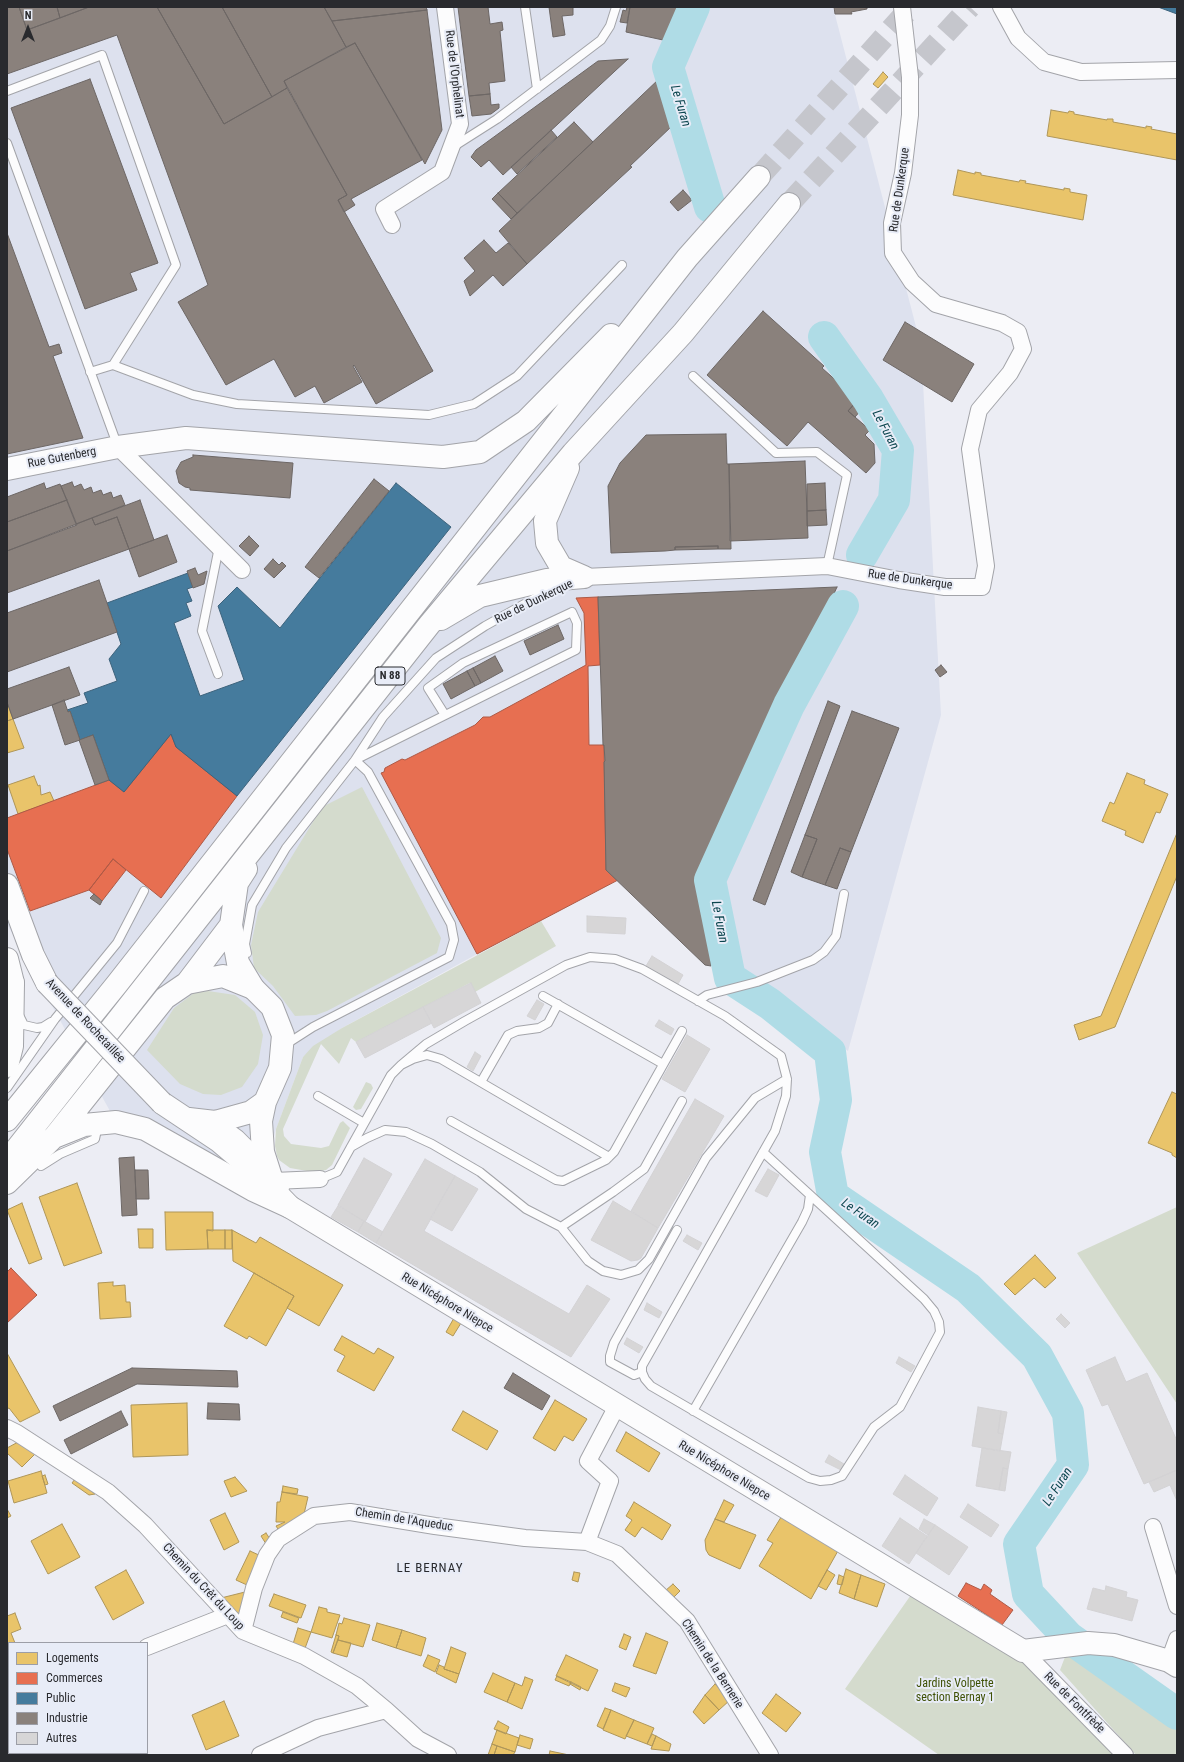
<!DOCTYPE html>
<html>
<head>
<meta charset="utf-8">
<style>
	body { margin:0 }
	#map { position:relative; width:1184px; height:1762px; overflow:hidden; background:#ecedf4; font-family:"Roboto Condensed",sans-serif }
	canvas { display:block }
	.frame { position:absolute; inset:0; border:8px solid #292a2e; pointer-events:none }
	.legend { position:absolute; left:8px; top:1642px; width:140px; height:112px; box-sizing:border-box; background:#e8ecf7; border:1px solid #9c9ea7; margin:0; padding:5px 7px; list-style:none; font-size:12px; color:#292a2e }
	.legend li { display:flex; align-items:center; gap:8px; height:20px }
	.legend b { width:20px; border:1px solid #9c9ea7 }
	.north { position:absolute; left:8px; top:8px; width:40px; height:40px; -webkit-text-stroke:3px #e8ecf7; paint-order:stroke; rotate:0deg; font-size:11px; font-weight:700; line-height:16px; text-align:center; color:#292a2e }
	.north::after { content:''; display:block; margin:auto; width:14px; height:18px; background:#292a2e; clip-path:polygon(50% 0,100% 100%,50% 72%,0 100%) }
</style>
</head>
<body>
<div id="map">
<canvas width="1184" height="1762"></canvas>
<div class="frame"></div>
<ul class="legend">
<li><b style="height:11px;background:#e9c46a"></b>Logements</li>
<li><b style="height:11px;background:#e76f51"></b>Commerces</li>
<li><b style="height:11px;background:#457b9d"></b>Public</li>
<li><b style="height:11px;background:#8a817c"></b>Industrie</li>
<li><b style="height:11px;background:#d7d6d7"></b>Autres</li>
</ul>
<div class="north">N</div>
</div>
<script>
const c = document.querySelector('canvas').getContext('2d');
c.lineJoin = 'round';
function fillPath(path, color) { c.fillStyle = color; c.fill(path, 'evenodd'); }
const toPath = rows => new Path2D(rows.map(r => 'M' + r).join(''));
function stroke(path, color, width, dash) { c.strokeStyle = color; c.lineWidth = width; c.lineCap = dash ? 'butt' : 'round'; c.setLineDash(dash || []); c.stroke(path); }
function label(font, color, halo, rows, align = 'center') {
  c.font = font + ' "Roboto Condensed",sans-serif'; c.lineWidth = 4; c.setLineDash([]); c.textBaseline = 'middle'; c.strokeStyle = halo; c.fillStyle = color; for (const [text, x, y, turn = 0] of rows) {
    c.save(); c.translate(x, y); c.rotate((+turn || 0) * Math.PI / 180); c.textAlign = isNaN(turn) ? turn : align; if (halo) c.strokeText(text, 0, 0); c.fillText(text, 0, 0); c.restore();
  }
}
const built = toPath([
	[7,7,833,7,921,346,941,715,848,1051,732,968,705,965,618,880,477,954,342,1028,303,1057,276,1129,255,1204,116,1122,7,924]
]);
const green = toPath([
	[362,787,441,938,437,953,327,1011,316,1015,295,1016,273,986,254,968,251,945,258,912,322,807],
	[541,921,556,946,475,992,470,983,356,1042,351,1038,339,1064,321,1044,283,1129,284,1136,291,1144,321,1148,329,1146,340,1123,343,1121,350,1128,332,1165,326,1170,313,1172,290,1168,279,1160,277,1156,275,1146,276,1129,303,1057,313,1046,342,1028],
	[208,991,235,995,255,1012,263,1035,258,1064,242,1087,221,1095,203,1094,180,1084,147,1050,174,1008,194,993],
	[366,1082,371,1084,373,1088,361,1109,356,1110,353,1107],
	[1177,1207,1177,1404,1077,1253],
	[913,1592,1017,1656,1116,1755,939,1755,845,1689],
	[1075,1655,1177,1722,1177,1755,1136,1755,1060,1670,1065,1657]
]);
const homes = toPath([
	[883,72,888,77,878,88,873,84,883,72],
	[1051,110,1068,113,1069,111,1074,112,1074,114,1107,120,1107,119,1113,119,1113,122,1146,128,1146,126,1152,127,1151,129,1177,134,1177,160,1047,136,1051,110],
	[958,170,975,174,975,172,981,173,981,175,1019,182,1020,180,1026,181,1025,183,1064,190,1064,188,1070,189,1070,192,1087,195,1083,220,953,195,958,170],
	[7,702,13,719,7,721,7,702],
	[13,719,24,748,7,753,7,721,13,719],
	[1127,773,1145,780,1144,784,1168,794,1160,813,1156,812,1143,843,1125,835,1126,831,1102,821,1110,802,1114,804,1127,773],
	[34,776,38,786,40,785,41,795,50,792,54,801,18,814,8,785,34,776],
	[1177,833,1177,876,1115,1027,1079,1040,1074,1025,1101,1016,1177,833],
	[1172,1092,1177,1094,1177,1158,1172,1155,1172,1153,1148,1143,1172,1092],
	[77,1183,102,1253,64,1266,39,1197,77,1183],
	[22,1203,42,1259,29,1264,7,1210,22,1203],
	[165,1212,213,1212,213,1231,207,1230,208,1249,166,1250,165,1212],
	[138,1229,153,1229,153,1248,139,1248,138,1229],
	[207,1230,225,1230,225,1249,208,1249,207,1230],
	[225,1230,232,1230,232,1249,225,1249,225,1230],
	[232,1230,256,1243,260,1237,343,1285,319,1326,287,1308,294,1296,233,1261,232,1230],
	[1035,1255,1056,1278,1045,1288,1034,1278,1015,1295,1004,1284,1035,1255],
	[254,1273,294,1296,266,1346,249,1336,247,1339,224,1326,254,1273],
	[113,1282,113,1286,125,1285,126,1302,130,1302,131,1317,100,1319,98,1283,113,1282],
	[454,1318,461,1323,453,1336,446,1332,454,1318],
	[342,1336,374,1354,378,1348,394,1357,374,1391,337,1371,345,1356,334,1350,342,1336],
	[7,1353,40,1412,20,1422,9,1408,7,1409,7,1353],
	[555,1400,587,1419,573,1441,564,1436,555,1451,533,1438,555,1400],
	[187,1403,188,1455,133,1457,131,1405,187,1403],
	[463,1411,498,1431,487,1450,452,1430,463,1411],
	[626,1432,660,1453,649,1472,616,1451,626,1432],
	[20,1441,37,1452,22,1467,7,1453,7,1448,20,1441],
	[41,1471,47,1493,14,1503,8,1481,41,1471],
	[45,1475,48,1484,45,1485,42,1476,45,1475],
	[235,1477,247,1491,231,1497,224,1481,235,1477],
	[75,1479,95,1494,89,1495,72,1483,75,1479],
	[283,1486,298,1489,297,1494,282,1492,283,1486],
	[282,1492,308,1497,304,1514,280,1532,276,1526,285,1522,276,1522,277,1502,280,1502,282,1492],
	[724,1500,734,1505,724,1522,715,1519,724,1500],
	[634,1502,671,1525,662,1540,642,1527,635,1537,625,1530,632,1520,626,1516,634,1502],
	[7,1509,11,1516,7,1518,7,1509],
	[225,1513,239,1542,224,1550,210,1520,225,1513],
	[783,1514,839,1549,811,1599,759,1566,773,1543,767,1540,783,1514],
	[715,1519,756,1535,740,1569,709,1555,706,1550,705,1540,715,1519],
	[62,1524,80,1557,48,1574,31,1541,62,1524],
	[266,1533,272,1542,268,1547,261,1536,266,1533],
	[250,1551,261,1556,247,1585,236,1580,250,1551],
	[846,1569,861,1575,854,1599,839,1593,846,1569],
	[126,1570,144,1603,113,1620,95,1587,126,1570],
	[827,1570,835,1575,826,1590,818,1586,827,1570],
	[574,1572,580,1573,578,1582,572,1580,574,1572],
	[839,1575,844,1577,842,1585,837,1584,839,1575],
	[861,1575,885,1584,877,1607,854,1599,861,1575],
	[673,1584,680,1591,672,1599,665,1591,673,1584],
	[245,1592,240,1615,238,1616,221,1598,245,1592],
	[274,1594,306,1605,301,1618,269,1606,274,1594],
	[319,1607,327,1609,327,1612,340,1615,332,1638,311,1632,319,1607],
	[283,1612,299,1618,297,1623,281,1617,283,1612],
	[15,1613,21,1629,11,1633,15,1643,9,1643,9,1647,7,1648,7,1616,15,1613],
	[344,1618,370,1625,363,1647,338,1640,339,1636,336,1635,339,1623,342,1624,344,1618],
	[377,1623,402,1630,396,1648,372,1640,377,1623],
	[298,1628,311,1632,304,1651,293,1644,298,1628],
	[402,1630,426,1638,421,1656,396,1648,402,1630],
	[646,1633,668,1642,656,1674,633,1666,646,1633],
	[624,1634,631,1637,626,1650,619,1647,624,1634],
	[336,1635,339,1636,333,1653,331,1652,336,1635],
	[338,1640,351,1643,347,1657,333,1653,338,1640],
	[451,1647,466,1653,459,1674,444,1669,451,1647],
	[428,1655,440,1660,435,1672,423,1666,428,1655],
	[566,1655,598,1670,588,1691,556,1676,566,1655],
	[439,1665,444,1667,444,1669,459,1674,456,1683,436,1673,439,1665],
	[493,1673,515,1683,507,1702,484,1692,493,1673],
	[557,1676,571,1682,569,1686,555,1680,557,1676],
	[525,1677,533,1680,522,1709,507,1702,515,1683,522,1686,525,1677],
	[571,1682,581,1687,580,1690,570,1684,571,1682],
	[615,1683,630,1688,626,1697,612,1691,615,1683],
	[715,1684,730,1700,719,1710,705,1695,715,1684],
	[776,1694,801,1713,786,1732,762,1713,776,1694],
	[705,1695,719,1710,704,1724,693,1712,705,1695],
	[224,1701,239,1736,206,1750,192,1715,224,1701],
	[605,1708,611,1710,603,1729,597,1726,605,1708],
	[611,1710,634,1720,625,1739,603,1730,611,1710],
	[634,1720,654,1728,647,1744,626,1736,634,1720],
	[498,1721,509,1727,506,1734,494,1729,498,1721],
	[497,1730,519,1738,515,1752,492,1744,497,1730],
	[652,1734,656,1736,652,1746,647,1744,652,1734],
	[520,1735,533,1739,530,1749,517,1745,520,1735],
	[656,1736,671,1744,669,1751,651,1749,656,1736],
	[492,1744,497,1746,494,1755,488,1755,492,1744],
	[497,1746,515,1752,513,1755,494,1755,497,1746],
	[550,1751,569,1755,549,1755,550,1751]
]);
const shops = toPath([
	[598,597,600,665,588,666,589,745,604,745,606,870,618,880,477,954,381,773,384,772,385,768,402,759,405,760,475,725,483,717,490,717,586,665,584,613,576,598,598,597],
	[171,734,176,747,237,796,161,898,113,859,89,890,30,911,7,849,7,818,109,780,124,792,171,734],
	[113,859,126,870,102,901,89,890,113,859],
	[11,1268,37,1295,7,1323,7,1272,11,1268],
	[966,1583,981,1590,984,1584,992,1590,990,1594,1013,1610,1002,1625,958,1596,966,1583]
]);
const public = toPath([
	[1158,7,1177,7,1177,14,1158,7],
	[396,483,451,527,237,796,176,747,171,734,124,792,109,780,93,735,80,740,70,711,68,712,67,710,88,703,84,693,117,681,109,659,121,644,107,603,188,573,193,587,187,589,192,601,186,603,191,616,174,623,200,696,244,680,218,606,237,587,280,628,396,483]
]);
const industry = toPath([
	[7,7,19,7,27,30,89,7,157,7,224,124,287,88,347,195,338,200,433,371,376,404,354,365,353,366,362,382,324,403,315,386,295,397,274,359,226,385,178,302,208,285,117,35,7,74,7,7],
	[19,7,57,7,60,18,27,30,19,7],
	[57,7,89,7,60,18,57,7],
	[157,7,222,7,272,97,224,124,157,7],
	[222,7,324,7,346,47,284,81,287,88,272,97,222,7],
	[324,7,426,7,427,10,332,21,324,7],
	[458,7,488,7,490,24,502,22,503,30,500,31,505,81,489,83,490,94,469,96,458,7],
	[549,7,573,7,573,15,562,16,565,35,553,37,549,7],
	[627,7,630,7,627,23,620,22,623,10,626,11,627,7],
	[630,7,681,7,663,40,626,32,630,7],
	[834,7,867,7,867,9,851,12,852,14,835,14,834,7],
	[427,10,442,130,425,164,355,43,346,47,332,21,427,10],
	[355,43,422,160,351,199,355,205,344,212,338,200,347,195,284,81,355,43],
	[628,59,503,175,489,160,481,167,471,157,476,150,598,61,628,59],
	[660,78,675,125,672,126,630,166,632,167,527,264,499,231,660,78],
	[90,79,158,263,130,273,137,290,85,309,11,108,90,79],
	[490,94,491,105,499,104,499,108,491,114,472,116,469,96,490,94],
	[574,122,593,142,517,213,498,193,574,122],
	[551,130,557,137,517,174,511,167,551,130],
	[683,190,692,200,678,211,670,202,683,190],
	[498,193,517,213,511,219,492,199,498,193],
	[7,233,49,347,59,344,62,353,53,356,83,438,7,454,7,233],
	[484,240,496,253,508,243,527,264,503,286,493,275,470,296,464,281,475,271,464,258,484,240],
	[763,311,824,366,822,368,858,400,848,411,870,430,865,435,874,444,875,463,866,473,808,422,787,446,707,375,763,311],
	[905,322,974,364,952,402,883,360,905,322],
	[855,403,862,409,855,417,848,411,855,403],
	[726,434,727,464,729,464,731,549,718,549,718,546,675,547,675,550,665,551,611,553,608,486,620,463,646,435,726,434],
	[193,455,293,463,290,498,190,490,190,488,185,487,179,483,176,471,181,462,193,457,193,455],
	[805,461,808,538,730,541,729,464,805,461],
	[374,479,389,491,319,578,305,567,374,479],
	[72,482,74,487,81,484,84,490,91,487,93,493,101,490,103,495,111,492,113,498,121,495,125,505,76,524,61,486,72,482],
	[44,483,46,489,60,484,67,500,7,522,7,497,44,483],
	[825,483,826,510,807,511,807,484,825,483],
	[67,500,77,525,7,551,7,522,67,500],
	[140,500,154,540,129,549,117,517,95,525,92,518,140,500],
	[826,510,827,525,807,526,807,511,826,510],
	[117,517,129,549,7,593,7,551,92,518,95,525,117,517],
	[167,535,177,562,139,577,129,549,167,535],
	[249,536,259,546,250,556,239,546,249,536],
	[718,546,718,549,675,550,675,547,718,546],
	[273,559,279,565,282,562,286,566,274,578,264,569,273,559],
	[195,568,198,575,207,571,204,584,193,588,187,571,195,568],
	[99,580,117,632,7,672,7,613,99,580],
	[837,587,708,872,703,873,706,933,710,933,711,966,705,965,606,870,604,762,605,761,604,745,603,745,598,597,837,587],
	[558,625,564,639,530,655,524,641,558,625],
	[495,656,503,671,481,683,473,668,495,656],
	[941,665,947,672,940,677,935,670,941,665],
	[69,667,80,695,13,719,7,702,7,689,69,667],
	[473,668,481,683,475,686,467,671,473,668],
	[467,671,475,686,451,699,443,684,467,671],
	[64,700,68,712,70,711,80,740,65,745,52,705,64,700],
	[828,701,840,706,765,905,753,900,828,701],
	[852,711,899,728,851,852,840,848,825,885,802,877,817,839,805,835,852,711],
	[93,735,109,780,95,785,79,740,93,735],
	[805,835,817,839,802,877,791,872,805,835],
	[840,848,851,852,837,889,825,885,840,848],
	[94,894,102,901,100,905,90,898,94,894],
	[134,1157,137,1215,122,1216,119,1158,134,1157],
	[135,1170,148,1170,149,1199,136,1199,135,1170],
	[132,1368,237,1371,238,1387,137,1384,60,1421,53,1406,132,1368],
	[513,1373,550,1396,542,1410,504,1388,513,1373],
	[208,1403,239,1404,240,1420,207,1419,208,1403],
	[121,1411,128,1425,71,1454,64,1440,121,1411]
]);
const river = toPath([
	[694,7,668,67,710,207],
	[824,337,868,399,898,450,894,500,862,555],
	[843,606,789,705,710,880,730,978,770,1004,830,1052,836,1100,825,1152,833,1196,968,1288,1037,1356,1068,1413,1073,1465,1019,1544,1028,1594,1068,1637,1177,1714]
]);
const building = toPath([
	[587,916,626,918,625,934,587,932,587,916],
	[652,956,683,975,678,984,646,966,652,956],
	[471,983,481,1003,434,1028,423,1007,471,983],
	[537,1000,544,1004,535,1020,527,1016,537,1000],
	[423,1007,432,1023,365,1058,356,1042,423,1007],
	[659,1020,674,1029,671,1035,655,1026,659,1020],
	[687,1035,710,1049,685,1092,662,1079,687,1035],
	[475,1052,481,1056,473,1071,467,1067,475,1052],
	[695,1099,724,1116,658,1228,631,1211,695,1099],
	[364,1158,392,1174,365,1222,338,1205,364,1158],
	[425,1159,455,1176,424,1231,569,1314,587,1285,610,1299,571,1357,376,1243,425,1159],
	[768,1169,779,1175,767,1197,755,1191,768,1169],
	[455,1176,478,1189,452,1231,430,1219,455,1176],
	[613,1201,658,1228,641,1258,638,1260,631,1261,591,1240,613,1201],
	[338,1206,364,1221,358,1232,331,1217,338,1206],
	[364,1221,383,1232,376,1243,358,1232,364,1221],
	[687,1235,702,1243,698,1250,683,1241,687,1235],
	[647,1303,662,1312,659,1318,644,1310,647,1303],
	[1061,1314,1070,1323,1065,1328,1056,1319,1061,1314],
	[627,1338,643,1347,639,1353,624,1344,627,1338],
	[899,1357,915,1366,911,1372,896,1363,899,1357],
	[1115,1357,1126,1382,1147,1373,1177,1441,1177,1470,1144,1484,1108,1404,1102,1406,1086,1370,1115,1357],
	[978,1407,1001,1411,998,1433,1003,1434,1000,1451,972,1446,978,1407],
	[1001,1411,1007,1412,1003,1434,998,1433,1001,1411],
	[982,1448,1011,1452,1008,1469,1003,1468,999,1490,976,1486,982,1448],
	[829,1455,844,1464,841,1470,825,1462,829,1455],
	[1003,1468,1008,1469,1005,1491,999,1490,1003,1468],
	[1177,1470,1177,1501,1170,1485,1154,1492,1149,1482,1177,1470],
	[905,1475,938,1498,927,1516,893,1494,905,1475],
	[968,1504,999,1525,991,1537,960,1517,968,1504],
	[900,1518,927,1536,909,1564,882,1546,900,1518],
	[924,1519,935,1525,928,1535,919,1529,924,1519],
	[935,1525,968,1547,949,1575,916,1553,935,1525],
	[1106,1586,1127,1592,1126,1597,1138,1600,1132,1621,1087,1609,1093,1588,1105,1591,1106,1586]
]);
const highwayTunnel = toPath([
	[759,177,911,7],
	[789,204,970,7]
]);
const lane = toPath([
	[525,7,537,89],
	[7,91,102,55,176,265,113,365,90,372],
	[7,143,118,447],
	[453,147,497,119,601,40,610,26,616,7],
	[113,365,193,395,237,404,429,415,474,404,517,376,622,265],
	[693,376,776,453,817,452,847,475,827,566],
	[218,674,202,631,219,547],
	[355,760,576,650,577,623,572,612,463,663,428,688,445,715],
	[247,953,245,944,252,905,286,848,355,760,383,717,436,658,485,626,535,598,563,586],
	[543,996,663,1064],
	[698,1001,707,995,757,982,813,960,824,952,836,936,844,894],
	[19,1015,24,1025,37,1028,43,1027,51,1022],
	[285,1045,313,1027,449,957,454,940,451,924,368,772,355,760],
	[401,1065,426,1044,465,1021,566,965,590,957,615,959,642,969,725,1016,781,1056,787,1079,786,1096,775,1131,642,1366,642,1372,645,1379,651,1386,809,1478,820,1481,831,1480,842,1476,874,1427,900,1407,940,1332,939,1322,934,1311,924,1299,763,1152],
	[481,1082,508,1035,517,1031,539,1028,548,1023,558,1004],
	[7,1088,55,1019,117,943,144,891],
	[318,1096,364,1123],
	[451,1121,556,1180,563,1181,606,1160,614,1152,682,1031],
	[351,1147,367,1138,385,1130,406,1132,432,1144,480,1172,526,1209,561,1227,588,1261,603,1271,621,1275,638,1270,649,1259,706,1158,755,1098,787,1079],
	[41,1166,60,1154,95,1139,98,1125],
	[320,1179,337,1172,391,1075,401,1065,413,1059,427,1055,441,1059,609,1157],
	[561,1227,613,1192,644,1169,682,1101],
	[642,1372,634,1375,610,1362,610,1356,614,1343,677,1230],
	[693,1411,802,1222,808,1209,810,1195]
]);
const street = toPath([
	[1001,7,1018,38,1044,62,1081,72,1177,70],
	[392,225,384,209,442,172,460,124,445,7],
	[118,447,242,570],
	[584,577,827,566,899,580,945,587,982,587,986,566,970,449,979,410,1010,373,1023,349,1018,332,1002,323,936,304,912,282,893,253,892,223,903,173,910,115,910,77,902,7],
	[215,1122,237,1138,268,1169],
	[274,1181,320,1179],
	[7,1428,17,1433,108,1492,145,1525,243,1631,304,1656,357,1686,386,1710,418,1739,448,1755],
	[1153,1527,1177,1606],
	[587,1542,610,1481,588,1461,617,1406],
	[243,1631,254,1588,267,1555,278,1539,314,1516,350,1512,435,1526,525,1538,587,1542,617,1554,687,1621,770,1755],
	[147,1647,228,1615],
	[1023,1651,1125,1755],
	[1169,1661,1177,1639],
	[7,1700,9,1700],
	[260,1755,318,1728,386,1710]
]);
const secondary = toPath([
	[7,469,118,447],
	[7,885,33,955,47,983],
	[7,959,13,983],
	[253,988,272,1007,283,1035,280,1068,265,1102,261,1121,263,1152,271,1177,278,1187],
	[162,1103,219,1141,258,1174,290,1207,1023,1651,1088,1643,1114,1645,1169,1661,1177,1666],
	[189,1119,215,1122,251,1112,265,1102]
]);
const highway = toPath([
	[118,447,186,438,443,457,480,452,526,421,611,335],
	[568,468,545,521,547,543,561,567,584,577],
	[441,619,480,596,547,580,584,577],
	[246,869,237,883,231,925,238,963,253,988],
	[187,983,231,925],
	[7,1066,12,1046,13,983],
	[7,1120,117,984,687,258,759,177],
	[55,1136,165,998,187,983,223,976,253,988],
	[7,1161,429,625,573,453,683,333,789,204],
	[7,1183,54,1137,84,1125,116,1122,145,1129,253,1190,290,1207]
]);
const secondaryBridge = toPath([
	[47,983,162,1103]
]);
const shields = [
	[390,676,30]
];
const shieldNames = [
	["N 88",390,676]
];
const streetNames = [
	["Rue de l'Orphelinat",454,74,83],
	["Rue de Dunkerque",900,190,-82],
	["Rue Gutenberg",62,458,-11],
	["Rue de Dunkerque",910,580,8],
	["Rue de Dunkerque",534,602,-26],
	["Avenue de Rochetaillée",85,1021,47],
	["Rue Nicéphore Niepce",447,1303,31],
	["Rue Nicéphore Niepce",724,1471,31],
	["Chemin de l'Aqueduc",404,1520,9],
	["Chemin du Crêt du Loup",203,1587,47],
	["Chemin de la Bernerie",712,1664,57],
	["Rue de Fontfrède",1074,1703,45]
];
const parkNames = [
	["Jardins Volpette",955,1684],
	["section Bernay 1",955,1698]
];
const waterNames = [
	["Le Furan",680,106,73],
	["Le Furan",885,430,62],
	["Le Furan",719,922,79],
	["Le Furan",860,1214,34],
	["Le Furan",1058,1487,-57]
];
const neighbourhoodNames = [
	["LE BERNAY",430,1569]
];
fillPath(built, '#dde1ee');
fillPath(green, '#d4dbcd');
fillPath(homes, '#e9c46a');
stroke(homes, '#af9658', 1);
fillPath(shops, '#e76f51');
stroke(shops, '#ae5a46', 1);
fillPath(public, '#457b9d');
stroke(public, '#3d637c', 1);
fillPath(industry, '#8a817c');
stroke(industry, '#6d6765', 1);
stroke(river, '#afdce6', 32);
fillPath(building, '#d7d6d7');
stroke(building, '#d3d2d4', 1);
stroke(highwayTunnel, '#c5c6cc', 22, [22, 11]);
stroke(lane, '#a3a4a9', 10);
stroke(street, '#a3a4a9', 18);
stroke(secondary, '#a3a4a9', 24);
stroke(highway, '#a3a4a9', 24);
stroke(lane, '#fcfcfd', 8);
stroke(street, '#fcfcfd', 16);
stroke(secondary, '#fcfcfd', 22);
stroke(highway, '#fcfcfd', 22);
stroke(secondaryBridge, '#a3a4a9', 24, []);
stroke(secondaryBridge, '#fcfcfd', 22);
for (const [x, y, w] of shields) { const box = new Path2D(); box.roundRect(x - w / 2, y - 9, w, 18, 3); c.fillStyle = '#e8ecf7'; c.fill(box); stroke(box, '#292a2e', 1); }
label('bold 11px', '#292a2e', null, shieldNames);
label('12px', '#292a2e', '#e8ecf7', streetNames);
label('12px', '#3f5105', '#e8ecf7', parkNames);
label('italic 13px', '#0c464f', '#e8ecf7', waterNames);
c.letterSpacing = '1px';
label('13px', '#292a2e', '#e8ecf7', neighbourhoodNames);
c.letterSpacing = '0px';
</script>
</body>
</html>
